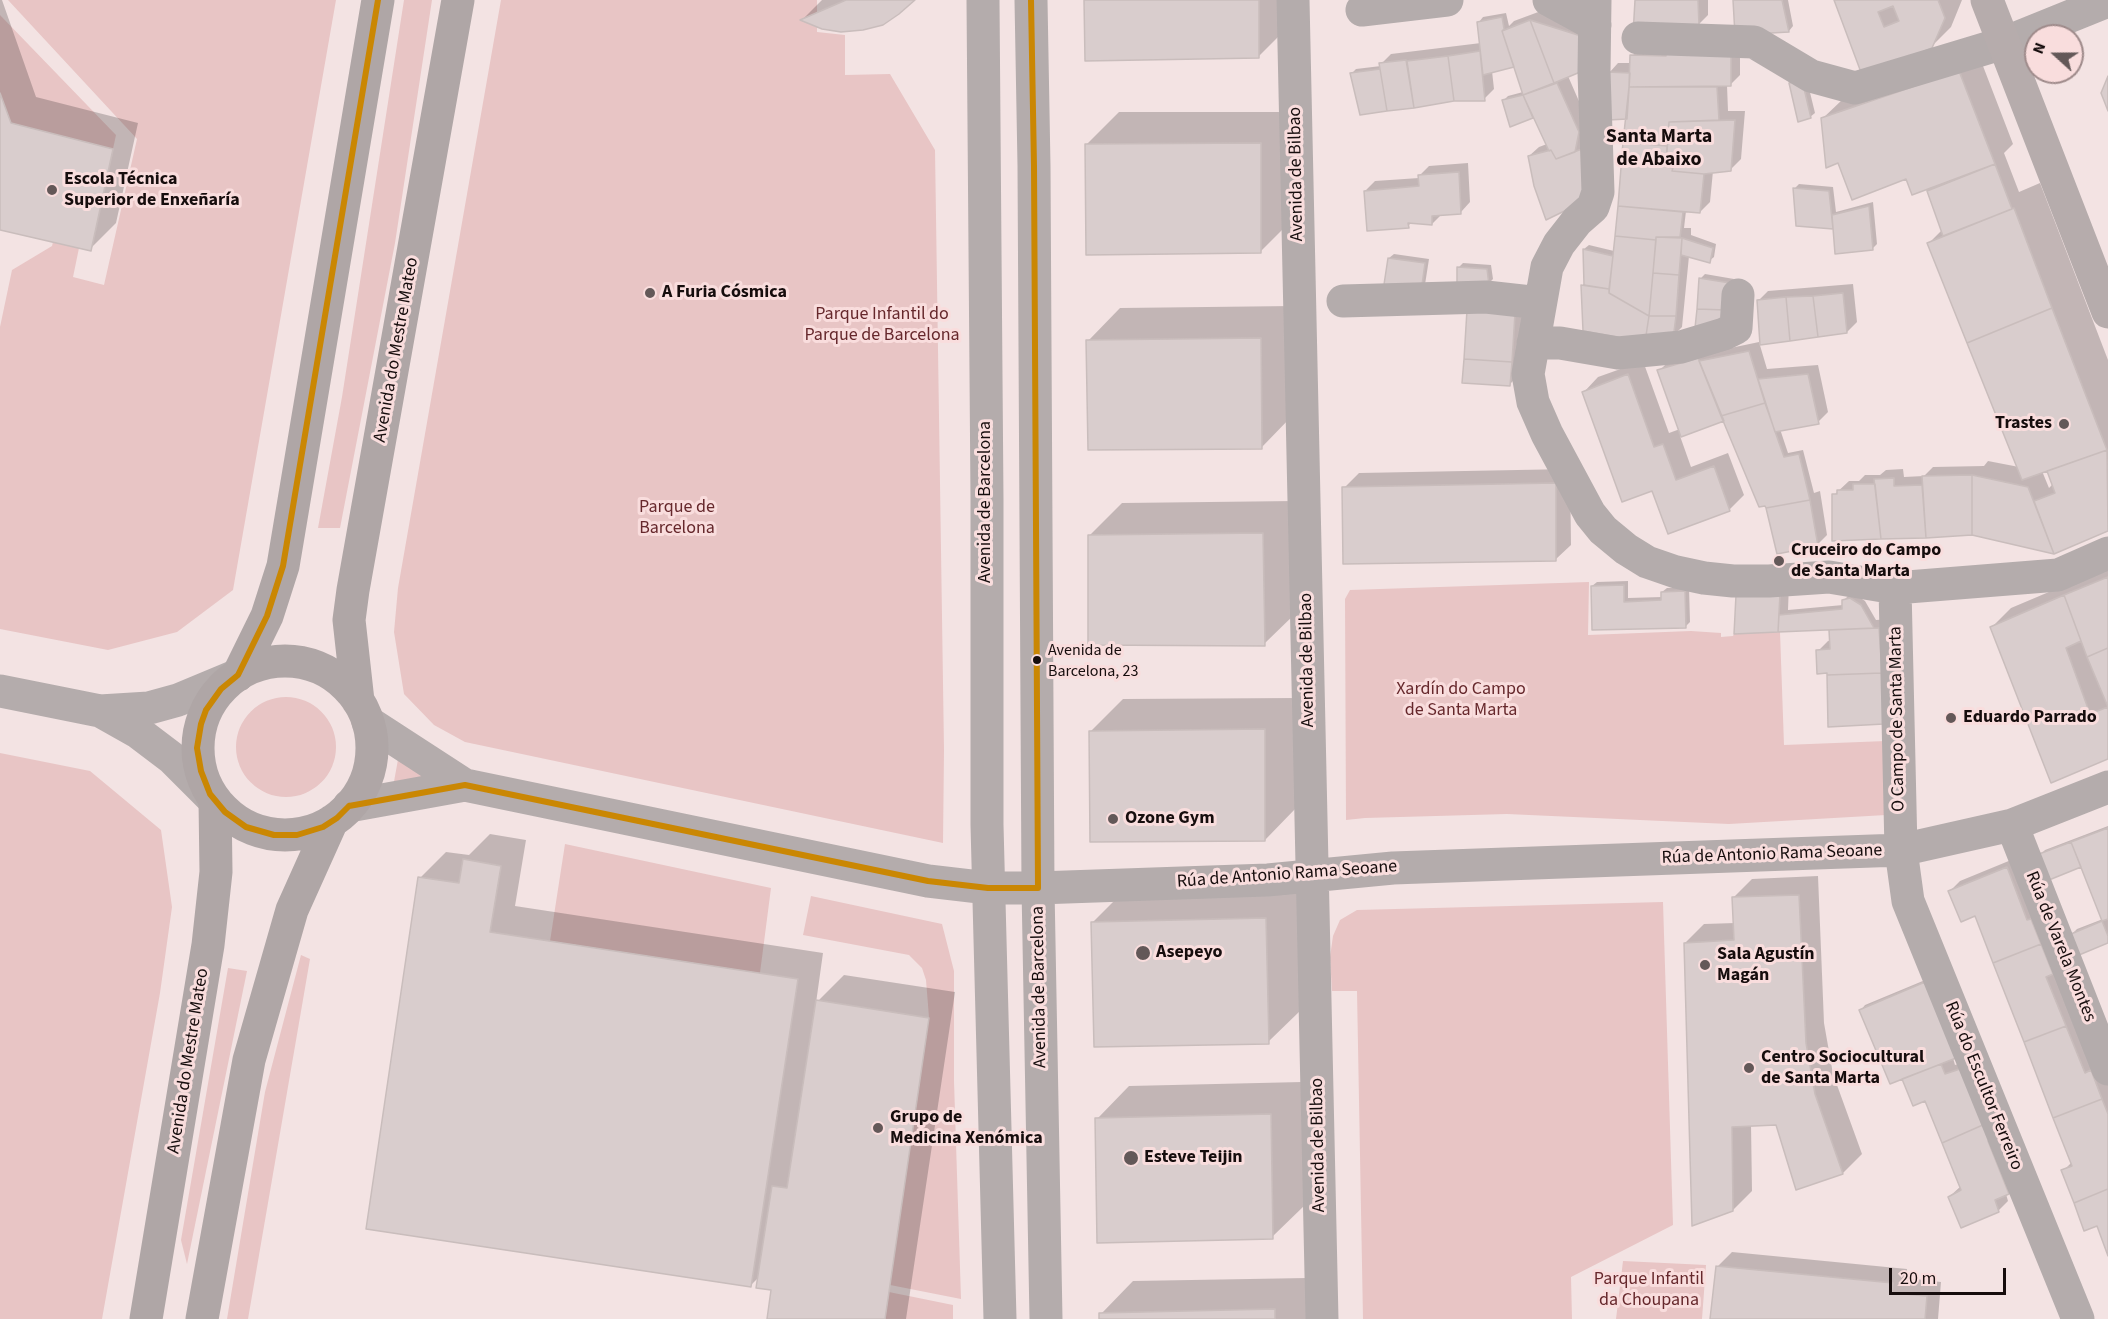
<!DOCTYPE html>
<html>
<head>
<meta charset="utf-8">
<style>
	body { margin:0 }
	#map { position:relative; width:2108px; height:1319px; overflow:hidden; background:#f3e3e3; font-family:"Source Sans 3",sans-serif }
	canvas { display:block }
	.north { position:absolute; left:2024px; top:24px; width:60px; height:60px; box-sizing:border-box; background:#f9dddd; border:2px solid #9e8a8a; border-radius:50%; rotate:291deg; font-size:16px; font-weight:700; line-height:24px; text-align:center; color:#160d0d }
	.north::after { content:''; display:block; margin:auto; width:21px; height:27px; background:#635858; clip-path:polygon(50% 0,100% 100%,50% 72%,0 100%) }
	.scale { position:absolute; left:1889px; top:1268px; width:117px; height:27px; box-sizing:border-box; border:3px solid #160d0d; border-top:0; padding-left:8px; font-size:18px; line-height:21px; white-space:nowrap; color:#160d0d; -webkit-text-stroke:4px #f9dddd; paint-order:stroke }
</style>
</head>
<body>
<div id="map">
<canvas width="2108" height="1319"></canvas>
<div class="north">N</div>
<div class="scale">20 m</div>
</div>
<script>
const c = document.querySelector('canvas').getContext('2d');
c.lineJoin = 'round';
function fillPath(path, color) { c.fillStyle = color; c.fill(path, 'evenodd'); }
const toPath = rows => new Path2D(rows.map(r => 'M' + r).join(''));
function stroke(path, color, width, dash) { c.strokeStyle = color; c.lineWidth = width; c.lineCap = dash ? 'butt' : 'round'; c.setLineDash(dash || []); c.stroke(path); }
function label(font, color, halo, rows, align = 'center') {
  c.font = font + ' "Source Sans 3",sans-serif'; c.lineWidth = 6; c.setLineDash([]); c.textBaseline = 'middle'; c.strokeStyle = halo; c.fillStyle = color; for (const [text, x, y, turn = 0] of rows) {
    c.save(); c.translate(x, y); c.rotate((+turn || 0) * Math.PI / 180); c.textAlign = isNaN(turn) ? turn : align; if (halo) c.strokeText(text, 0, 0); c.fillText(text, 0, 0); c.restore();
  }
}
const green = toPath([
	[8,0,336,0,233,590,177,632,108,650,0,629,0,327,12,270,52,246,53,242,79,248,73,277,104,285,137,139],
	[404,0,432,0,395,243,340,528,318,528,342,397],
	[501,0,817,0,817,32,845,35,845,75,890,74,935,150,944,750,943,843,465,742,434,725,404,694,394,632,398,588],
	[0,15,116,135,113,149,11,123,0,93],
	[1589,582,1588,635,1691,631,1721,633,1721,637,1733,636,1734,634,1780,632,1784,745,1886,741,1886,815,1729,824,1507,814,1365,818,1346,820,1345,599,1350,590],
	'236 747a50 50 0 1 1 100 0a50 50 0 1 1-100 0Z',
	[0,753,90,771,161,830,172,907,160,993,102,1319,0,1319],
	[399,754,447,777,393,787],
	[565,844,771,888,760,973,550,941],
	[811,896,942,924,954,971,954,1081,961,1299,890,1285,929,1018,926,980,922,968,909,955,803,935],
	[1663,902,1673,1225,1571,1277,1572,1319,1363,1319,1357,991,1332,991,1330,957,1333,936,1340,920,1357,910],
	[301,955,310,959,248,1319,227,1319,265,1092],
	[228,968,247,971,187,1264,181,1240],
	[1623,1261,1706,1265,1702,1319,1616,1319],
	[889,1292,953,1305,953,1319,885,1319]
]);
const shadow = toPath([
	[0,0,2,0,36,97,138,123,116,223,90,249,0,229],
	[822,0,912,0,803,19],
	[1086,0,1291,0,1291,24,1258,57],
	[1637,0,1708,0,1708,15,1698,25],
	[1735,0,1788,0,1793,26,1789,31],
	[1835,0,1962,0,1951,27,1931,47,1863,73],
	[1541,11,1590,26,1568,76,1588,122,1605,155,1529,156,1539,147,1547,144,1534,115,1532,117,1504,100,1508,96,1523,92,1515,66,1492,71,1494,89,1484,99,1454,99,1386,110,1351,74,1356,69,1381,66,1381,64,1391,54,1481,43,1479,22,1483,17,1506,13,1509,26,1514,21],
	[1740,42,1740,75,1730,85,1727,85,1728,111,1745,111,1741,159,1731,169,1713,171,1710,202,1700,212,1686,211,1684,228,1691,228,1691,235,1716,244,1714,257,1709,261,1689,256,1682,327,1672,337,1583,285,1586,282,1584,249,1589,245,1614,251,1619,206,1621,204,1628,118,1609,73,1618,63,1632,63,1632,56,1642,46],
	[1978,53,2013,144,2004,153,2019,192,2040,183,2108,360,2108,530,2054,552,1972,533,1834,540,1834,495,1849,481,1859,481,1865,475,1880,475,1886,470,1903,469,1904,477,1924,476,1933,467,1984,466,1988,461,2019,467,1929,243,1942,230,1929,191,1935,185,1907,177,1822,119,1842,100],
	[2048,469,2053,484,2049,488,2042,471],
	[1806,76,1815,113,1810,117,1799,120],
	[1119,112,1293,112,1293,219,1260,252,1086,145],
	[1468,163,1470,202,1461,212,1442,214,1432,224,1412,222,1408,226,1365,191,1375,181,1419,178,1419,176,1429,166],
	[1799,184,1833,187,1836,212,1873,202,1877,244,1872,249,1834,228,1797,225,1794,189],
	[1394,254,1429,259,1424,291,1389,258],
	[1463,263,1491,265,1493,279,1488,284,1458,268],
	[1705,274,1734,279,1728,320,1700,279],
	[1853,284,1857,322,1847,332,1758,301,1768,291],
	[1524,304,1514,380,1510,384,1464,381],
	[1293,306,1293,415,1261,448,1088,341,1120,308],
	[1759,342,1767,369,1818,365,1828,412,1818,422,1780,429,1788,453,1803,450,1814,493,1820,491,1827,535,1817,545,1768,508,1724,419,1680,436,1691,467,1728,453,1744,495,1729,510,1653,489,1584,392,1598,377,1643,361,1669,433,1680,429,1659,371,1669,361],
	[1570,469,1571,545,1556,559,1344,488,1359,473],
	[1295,501,1297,612,1264,644,1089,536,1122,503],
	[2108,567,2108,758,1992,627,2011,608],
	[1628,581,1628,598,1662,597,1662,592,1667,588,1689,587,1690,622,1686,626,1594,629,1592,586,1597,582],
	[1789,584,1788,610,1843,605,1843,601,1848,596,1855,594,1865,601,1876,620,1889,619,1884,723,1828,672,1818,651,1828,641,1831,640,1831,631,1833,628,1735,632],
	[1296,698,1297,807,1265,840,1090,732,1123,699],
	[2108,826,2108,942,2072,934,2077,929,2103,919,2082,865,2040,855,2045,850],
	[490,834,526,840,515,906,823,953,816,1003,844,975,955,992,906,1319,768,1319,773,1289,760,1276,751,1285,420,878,446,852,469,855],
	[2016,858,2108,1079,2108,1251,2098,1224,2063,1171,2072,1162,1976,914,1950,891,1960,881],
	[1818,876,1824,1023,1833,1074,1862,1154,1843,1173,1777,1124,1751,1124,1752,1191,1733,1210,1685,943,1704,924,1735,923,1733,898,1752,879],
	[1298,886,1301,1010,1268,1042,1093,922,1125,890],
	[1930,978,1955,1065,1970,1060,2018,1183,2006,1194,2008,1201,1998,1211,1949,1197,1961,1186,1925,1099,1903,1078,1861,1010,1865,1005],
	[1302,1082,1305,1205,1272,1237,1097,1119,1129,1086],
	[1732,1252,1907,1269,1906,1278,1941,1282,1938,1319,1731,1319,1717,1267],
	[1307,1278,1307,1319,1101,1319,1101,1314,1133,1281]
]);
const building = toPath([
	[846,0,915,0,899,14,883,25,863,30,841,32,822,29,800,20,846,0],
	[1084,0,1259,0,1259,58,1085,61,1084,0],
	[1635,0,1698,0,1699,26,1633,35,1635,0],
	[1733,0,1782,0,1789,32,1735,35,1733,0],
	[1834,0,1938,0,1945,18,1932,48,1862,75,1834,0],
	[1893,6,1899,21,1884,27,1878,12,1893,6],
	[1502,17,1504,29,1502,31,1514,67,1483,75,1477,22,1502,17],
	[1530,20,1554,83,1523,95,1502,31,1530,20],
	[1530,20,1581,36,1585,70,1554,83,1530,20],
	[1666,50,1731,52,1731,86,1629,87,1630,55,1666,56,1666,50],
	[1480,51,1485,101,1454,101,1448,56,1480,51],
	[1448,56,1454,101,1414,108,1407,61,1448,56],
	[1406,60,1414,108,1387,111,1379,63,1406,60],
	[1380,69,1387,111,1360,115,1350,73,1380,69],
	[1959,71,1995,164,1912,195,1906,179,1852,200,1838,163,1826,168,1821,118,1959,71],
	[1607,72,1630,73,1627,119,1608,120,1607,72],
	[2108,76,2108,111,2101,93,2108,76],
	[1802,80,1811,118,1798,122,1789,83,1802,80],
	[1557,83,1579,132,1575,152,1556,159,1551,150,1549,151,1523,95,1557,83],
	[1629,87,1717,87,1719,120,1669,122,1667,146,1623,142,1629,87],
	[0,93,11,123,113,149,91,251,0,230,0,93],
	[1523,95,1533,118,1510,127,1502,100,1523,95],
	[1735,120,1731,171,1704,174,1672,171,1673,168,1666,167,1669,122,1735,120],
	[1623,142,1667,146,1666,167,1673,168,1672,171,1704,174,1700,213,1618,206,1623,142],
	[1261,143,1261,253,1086,255,1085,144,1261,143],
	[1587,147,1589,199,1546,220,1534,186,1528,156,1551,150,1556,159,1587,147],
	[1995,164,2012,209,1943,236,1927,191,1995,164],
	[1459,172,1461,214,1432,216,1432,225,1408,223,1409,228,1367,231,1364,191,1419,186,1418,175,1459,172],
	[1793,188,1829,191,1833,229,1796,226,1793,188],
	[1618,206,1683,212,1680,237,1656,237,1656,240,1615,236,1618,206],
	[1869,206,1873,250,1835,254,1832,215,1869,206],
	[2014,208,2052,308,1967,343,1927,243,2014,208],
	[1615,236,1656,240,1649,316,1609,293,1615,236],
	[1656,237,1682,238,1679,275,1653,273,1656,237],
	[1682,238,1713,248,1710,263,1681,255,1682,238],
	[1583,249,1613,256,1609,289,1584,285,1583,249],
	[1388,258,1425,263,1421,292,1383,291,1388,258],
	[1457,267,1487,269,1489,285,1457,294,1457,267],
	[1653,273,1679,275,1676,316,1649,316,1653,273],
	[1699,278,1730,283,1726,310,1697,309,1699,278],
	[1581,285,1609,289,1609,293,1649,316,1645,342,1583,331,1581,285],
	[1843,293,1847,333,1818,337,1813,296,1843,293],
	[1813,296,1818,337,1790,341,1786,297,1813,296],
	[1786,297,1790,341,1760,345,1757,300,1786,297],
	[2052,308,2107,450,2022,480,1967,343,2052,308],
	[1697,309,1726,310,1724,326,1695,328,1697,309],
	[1467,310,1515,313,1512,362,1464,359,1467,310],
	[1649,316,1676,316,1673,339,1645,342,1649,316],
	[1261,338,1262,449,1088,450,1086,340,1261,338],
	[1749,351,1765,403,1721,416,1699,361,1749,351],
	[1698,358,1724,421,1681,437,1657,370,1698,358],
	[1464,359,1512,362,1510,386,1462,383,1464,359],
	[1628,374,1654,447,1663,444,1676,480,1714,466,1730,511,1668,534,1652,491,1622,502,1582,392,1628,374],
	[1808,374,1819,424,1775,432,1758,379,1808,374],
	[1765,403,1784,457,1799,454,1810,500,1766,508,1765,506,1759,507,1721,416,1765,403],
	[2107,450,2108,531,2054,554,2034,501,2055,493,2047,471,2107,450],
	[1972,475,1972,535,1926,538,1922,476,1972,475],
	[1972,475,2028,487,2054,554,1972,535,1972,475],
	[1894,478,1894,486,1922,485,1926,538,1881,539,1874,479,1894,478],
	[1556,483,1556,561,1343,564,1342,487,1556,483],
	[1853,484,1875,484,1881,539,1832,541,1832,494,1837,494,1837,490,1853,490,1853,484],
	[1810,500,1818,546,1777,554,1766,508,1810,500],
	[1263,533,1265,646,1088,645,1088,535,1263,533],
	[2108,577,2108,648,2087,657,2064,595,2108,577],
	[1624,585,1624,602,1661,600,1661,592,1685,591,1686,628,1592,630,1591,586,1624,585],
	[1780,594,1778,632,1734,634,1736,595,1780,594],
	[2064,595,2081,641,2066,648,2090,714,2108,707,2108,759,2051,783,1990,627,2064,595],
	[1850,598,1861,605,1874,628,1778,632,1779,615,1842,609,1842,600,1850,598],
	[1879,628,1882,673,1827,675,1827,673,1817,674,1816,650,1830,649,1829,630,1879,628],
	[2108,648,2108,707,2087,657,2108,648],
	[1882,673,1884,724,1828,727,1827,675,1882,673],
	[1265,729,1265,841,1090,842,1089,731,1265,729],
	[2108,828,2108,919,2102,921,2071,842,2108,828],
	[2071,842,2081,867,2049,880,2039,854,2071,842],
	[463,859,501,866,490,932,798,979,751,1287,366,1229,418,877,459,883,463,859],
	[2007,867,2027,920,2031,919,2041,944,1993,963,1975,916,1961,922,1948,891,2007,867],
	[1799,895,1806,1043,1815,1094,1843,1174,1796,1190,1776,1125,1732,1127,1733,1211,1692,1226,1684,943,1734,940,1732,897,1799,895],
	[1266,918,1269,1044,1094,1047,1091,922,1266,918],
	[2102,921,2108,936,2108,943,2079,955,2071,934,2102,921],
	[2041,944,2053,974,2046,977,2066,1026,2024,1042,1993,963,2041,944],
	[1925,982,1956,1058,1890,1084,1859,1010,1925,982],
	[816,1000,929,1018,885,1319,767,1319,771,1290,756,1288,772,1186,787,1188,816,1000],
	[2066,1026,2085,1073,2091,1070,2102,1099,2053,1118,2024,1042,2066,1026],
	[1941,1064,1945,1074,1960,1069,1985,1124,1942,1143,1925,1101,1913,1106,1902,1079,1941,1064],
	[2102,1099,2108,1114,2108,1189,2074,1203,2061,1170,2072,1166,2053,1118,2102,1099],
	[1271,1114,1273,1239,1097,1243,1095,1118,1271,1114],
	[1985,1124,1991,1140,1988,1141,2009,1194,1995,1200,1999,1212,1961,1228,1948,1197,1961,1190,1942,1143,1985,1124],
	[2108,1189,2108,1256,2097,1226,2084,1231,2074,1203,2108,1189],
	[1716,1266,1893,1283,1892,1293,1927,1296,1925,1319,1710,1319,1716,1266],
	[1275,1309,1275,1319,1099,1319,1099,1313,1275,1309]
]);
const street = toPath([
	[983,0,987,499,987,825,1000,1319],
	[1031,0,1034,166,1038,888,1046,1319],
	[1293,0,1322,1319],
	[1549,0,1595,25],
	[1595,0,1594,72,1598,192,1593,207,1577,221,1559,244,1547,267,1528,374,1533,402,1547,434,1590,514,1603,530,1626,549,1647,562,1676,572,1704,578,1733,581,1769,581,1829,577,1895,588,2058,575,2108,553],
	[1362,10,1447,0],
	[1638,38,1754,42,1811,76,1855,88,2004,43,2108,1],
	[1343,301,1486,297,1540,303],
	[1533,343,1560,343,1618,353,1681,347,1724,334,1736,328,1738,295],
	[1895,588,1901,850,1908,901,2078,1319],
	[0,691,100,711,149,708,178,700,238,675],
	[100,711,139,733,172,758,215,801],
	[368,722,465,785,928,881,988,888,1038,888,1268,880,1393,868,1901,850,2012,825,2108,787],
	[349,806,465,785],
	[2012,825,2108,1069]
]);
const secondary = toPath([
	[1987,0,2108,312]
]);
const primary = toPath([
	'198 748a87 87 0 1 1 174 0a87 87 0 1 1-174 0Z',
	[238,675,267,616,283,566,378,0],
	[358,701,349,620,353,590,458,0],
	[146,1319,208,945,216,872,215,801],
	[202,1319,249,1060,292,910,332,821]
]);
const bus1 = toPath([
	[1031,0,1034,166,1038,888],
	[349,806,337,818,323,827,297,835,274,835,246,827,225,812,210,794,201,771,197,748,201,724,206,710,221,689,238,675,267,616,283,566,378,0],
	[349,806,465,785,928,881,988,888,1038,888]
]);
const markers = [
	[52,190,6,"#635858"],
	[650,293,6,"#635858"],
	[2064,424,6,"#635858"],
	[1779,561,6,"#635858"],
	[1037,660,5,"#160d0d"],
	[1951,718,6,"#635858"],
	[1113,819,6,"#635858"],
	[1143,953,8,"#635858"],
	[1705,965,6,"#635858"],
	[1749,1068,6,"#635858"],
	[878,1128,6,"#635858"],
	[1131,1158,8,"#635858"]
];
const busNames = [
	["Avenida de",1048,651],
	["Barcelona, 23",1048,672]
];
const streetNames = [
	["Avenida de Bilbao",1297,174,-91],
	["Avenida do Mestre Mateo",397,350,-80],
	["Avenida de Barcelona",986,502,-90],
	["Avenida de Bilbao",1308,660,-91],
	["O Campo de Santa Marta",1898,719,-91],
	["Rúa de Antonio Rama Seoane",1772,855,-2],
	["Rúa de Antonio Rama Seoane",1287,875,-4],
	["Rúa de Varela Montes",2060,947,68],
	["Avenida de Barcelona",1040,987,-91],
	["Avenida do Mestre Mateo",189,1061,-81],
	["Rúa do Escultor Ferreiro",1983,1086,68],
	["Avenida de Bilbao",1319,1145,-91]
];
const poiNames = [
	["Escola Técnica",64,180],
	["Superior de Enxeñaría",64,201],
	["A Furia Cósmica",662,293],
	["Trastes",2052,424,"right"],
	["Cruceiro do Campo",1791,551],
	["de Santa Marta",1791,572],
	["Eduardo Parrado",1963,718],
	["Ozone Gym",1125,819],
	["Asepeyo",1156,953],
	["Sala Agustín",1717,955],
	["Magán",1717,976],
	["Centro Sociocultural",1761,1058],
	["de Santa Marta",1761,1079],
	["Grupo de",890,1118],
	["Medicina Xenómica",890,1139],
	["Esteve Teijin",1144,1158]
];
const parkNames = [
	["Parque Infantil do",882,315],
	["Parque de Barcelona",882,336],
	["Parque de",677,508],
	["Barcelona",677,529],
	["Xardín do Campo",1461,690],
	["de Santa Marta",1461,711],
	["Parque Infantil",1649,1280],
	["da Choupana",1649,1301]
];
const neighbourhoodNames = [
	["Santa Marta",1659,138],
	["de Abaixo",1659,161]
];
fillPath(green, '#e8c5c5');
fillPath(shadow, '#0003');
fillPath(building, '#d9cdcd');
stroke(building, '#c9bdbc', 1.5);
stroke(street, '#b4acac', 33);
stroke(secondary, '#b6acac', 33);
stroke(primary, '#afa6a6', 33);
stroke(bus1, '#ca8703', 6);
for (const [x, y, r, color] of markers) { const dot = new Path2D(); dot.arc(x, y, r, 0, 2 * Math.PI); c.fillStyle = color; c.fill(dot); stroke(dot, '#f9dddd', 2); }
label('16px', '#160d0d', '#f9dddd', busNames, 'left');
label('18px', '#160d0d', '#f9dddd', streetNames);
label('bold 18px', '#160d0d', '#f9dddd', poiNames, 'left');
label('18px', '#66282c', '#f9dddd', parkNames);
label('bold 20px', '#160d0d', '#f9dddd', neighbourhoodNames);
</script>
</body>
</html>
